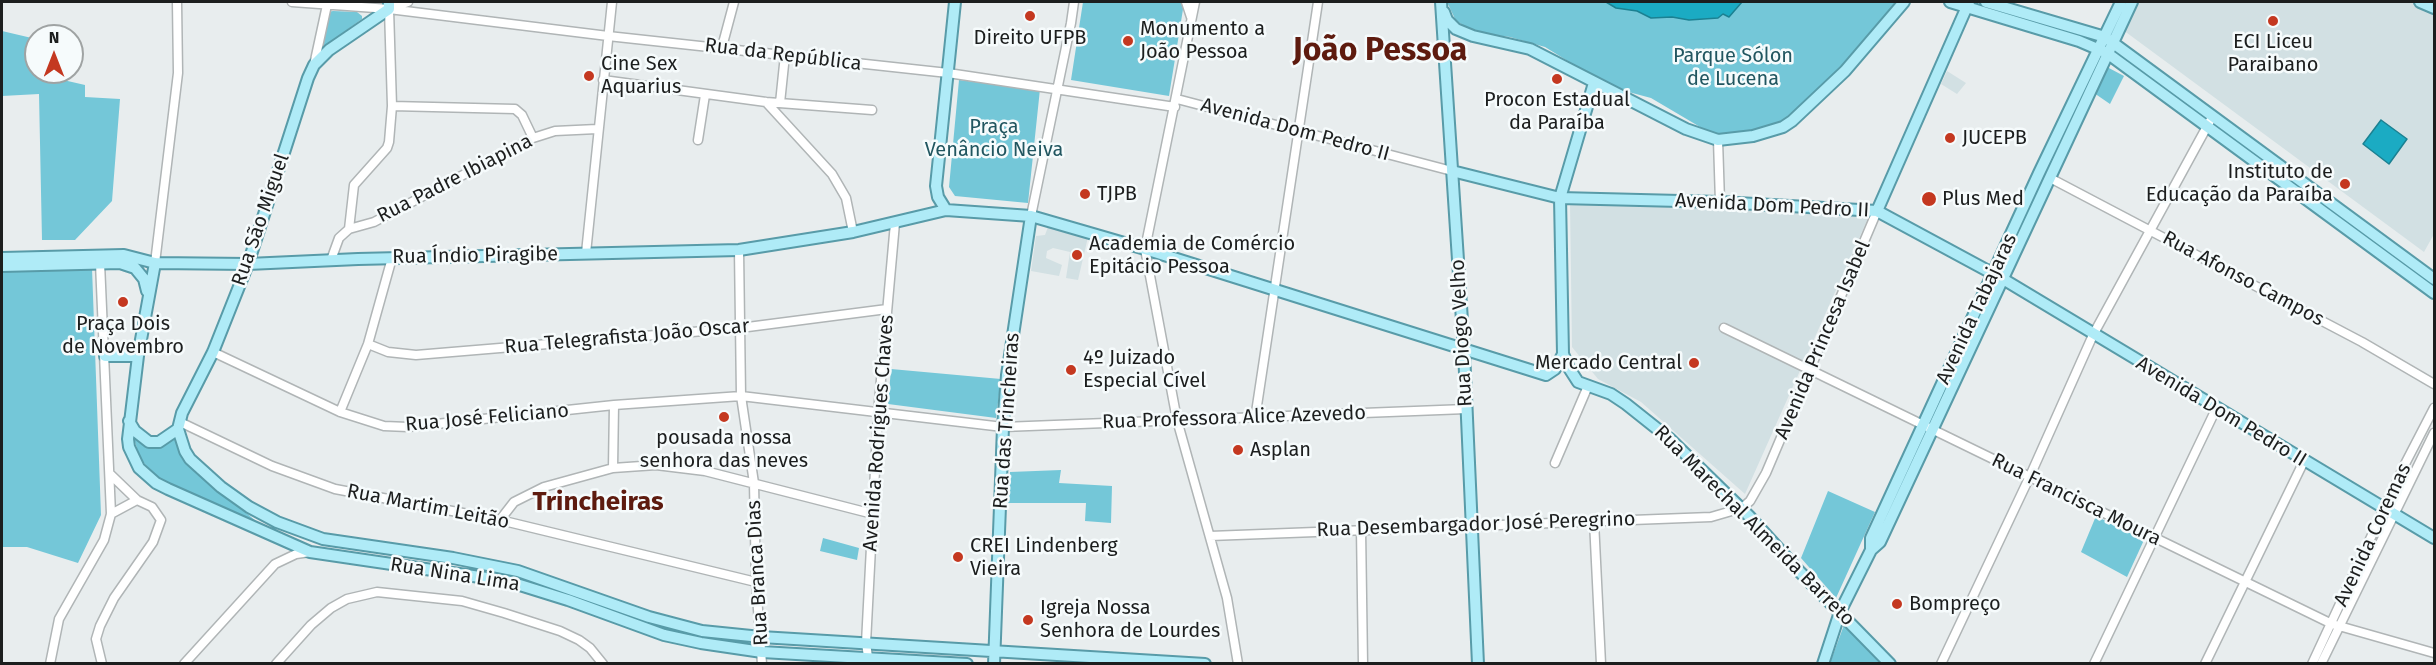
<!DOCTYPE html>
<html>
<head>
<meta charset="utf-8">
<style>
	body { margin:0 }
	#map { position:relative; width:2436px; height:665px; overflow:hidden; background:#e8edee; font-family:"Fira Sans",sans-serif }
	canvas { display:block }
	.frame { position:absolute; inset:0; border:3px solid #1c1e1e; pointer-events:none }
	.north { position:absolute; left:24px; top:24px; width:60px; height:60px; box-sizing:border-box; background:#f6fbfc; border:2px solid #9fa3a3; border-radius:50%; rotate:0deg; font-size:16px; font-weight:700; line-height:24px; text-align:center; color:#1c1e1e }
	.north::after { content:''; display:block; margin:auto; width:21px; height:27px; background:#c43820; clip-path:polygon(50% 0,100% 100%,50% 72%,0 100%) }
</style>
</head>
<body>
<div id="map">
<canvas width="2436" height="665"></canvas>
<div class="frame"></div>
<div class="north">N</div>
</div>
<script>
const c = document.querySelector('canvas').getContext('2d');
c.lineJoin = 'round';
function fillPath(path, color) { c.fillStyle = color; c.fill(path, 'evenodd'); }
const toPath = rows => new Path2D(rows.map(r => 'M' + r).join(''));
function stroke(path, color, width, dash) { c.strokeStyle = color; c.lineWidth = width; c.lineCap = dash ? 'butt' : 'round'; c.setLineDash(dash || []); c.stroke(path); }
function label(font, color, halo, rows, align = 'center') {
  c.font = font + ' "Fira Sans",sans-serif'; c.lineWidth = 5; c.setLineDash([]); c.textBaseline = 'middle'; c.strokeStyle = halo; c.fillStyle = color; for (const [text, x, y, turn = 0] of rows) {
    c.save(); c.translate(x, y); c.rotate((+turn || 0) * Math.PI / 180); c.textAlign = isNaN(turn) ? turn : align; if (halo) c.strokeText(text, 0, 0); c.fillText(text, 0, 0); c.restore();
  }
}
const built = toPath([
	[2136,2,2415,2,2434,11,2434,234,2424,252,2123,30],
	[1947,71,1966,83,1957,94,1941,84],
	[1570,203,1869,216,1745,494,1641,402,1598,379,1572,347],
	[1048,227,1088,237,1078,280,1066,278,1070,252,1053,248,1047,251,1046,258,1062,265,1059,276,1031,271,1036,236,1045,235]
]);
const green = toPath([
	[1083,2,1184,3,1169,96,1071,80],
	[1447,2,1901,2,1829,84,1781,127,1733,136,1712,134,1651,98,1610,87,1545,47,1510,37,1478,33,1456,21],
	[333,11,357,12,362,16,362,19,326,45,321,46,328,12],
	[2,31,36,39,36,72,57,72,59,79,85,85,85,97,120,99,112,201,75,240,42,240,39,94,2,96],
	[2107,67,2124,76,2110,104,2094,93],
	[959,80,1040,89,1028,203,955,196,949,187],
	[92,268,101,515,78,563,27,547,2,547,2,270],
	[891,369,1001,379,996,418,888,404],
	[133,435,161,447,174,438,182,459,257,522,159,479,140,459],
	[1061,470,1059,483,1112,486,1111,523,1085,521,1086,503,1008,503,1010,472],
	[1828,491,1875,512,1836,598,1801,558],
	[2096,516,2144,540,2127,577,2081,552],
	[823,538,859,548,857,560,820,551],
	[1844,625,1880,663,1830,663]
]);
const water = toPath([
	[1606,2,1742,2,1729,17,1723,14,1718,18,1689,20,1672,17,1651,18,1637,11,1616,8,1606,2],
	[2381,120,2407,139,2389,164,2363,144,2381,120]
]);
const minor = toPath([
	[292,2,389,9,608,36,948,73,1175,107],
	[1186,2,1191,17],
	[1195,2,1145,249,1177,420,1227,598,1238,664],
	[722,47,734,2],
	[314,65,327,5],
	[603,80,766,102,872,110],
	[1177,99,1452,171],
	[766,102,832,174,846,198,853,232],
	[780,103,785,55],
	[392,106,515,109,522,115,533,138],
	[698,140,705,95],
	[1718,140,1720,202],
	[2050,178,2362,342,2434,384],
	[1031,216,1071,23,1074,2],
	[349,229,354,185,387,148,389,142,392,106,389,9,408,2],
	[739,250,741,396,754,483,756,582,762,664],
	[586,253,612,2],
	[331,260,339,238,349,229,374,222,533,138,555,131,597,129],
	[155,263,178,73,177,2],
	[1724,328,2332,624,2434,653],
	[368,344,388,352,416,355,740,328,887,309],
	[213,352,340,412,384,426,408,427,614,405,741,396,1003,427,1466,409],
	[340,412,368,344,392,258],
	[1255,419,1318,2],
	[180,422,272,466,335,489,500,520,756,582],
	[1555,463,1588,386],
	[613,468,614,405],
	[111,514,137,500],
	[500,520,514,502,544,487,613,468,656,465,705,471,873,514],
	[1594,521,1601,664],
	[1361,529,1363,664],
	[1210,536,1711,517,1742,508,1750,501,1766,473,1877,211],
	[50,664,59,619,104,540,111,514,100,263],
	[102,664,96,639,100,626,114,598,153,542,161,520,152,507,137,500,110,474],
	[184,664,275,564,296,554,310,552],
	[276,664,311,625,331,608,347,599,377,592,462,601,504,613,560,631,579,640,590,648,603,664],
	[869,664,866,643,878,413,895,223],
	[1941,664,2030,476,2093,335,2210,121],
	[2094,664,2216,409],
	[2205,664,2304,461],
	[2312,664,2405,464,2434,408],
	[2321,664,2434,433]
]);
const major = toPath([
	[389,2,389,9,329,50,314,65,308,78,248,264,213,352,182,413,178,429,185,451,190,459,221,487,249,507,277,522,323,539,453,558,518,571,649,617,702,631,761,637,1205,664],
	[1441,2,1464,351,1478,664],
	[1950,2,2079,41,2107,53,2434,293],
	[1986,2,2105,37,2434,279],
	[2420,2,2434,8],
	[1444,12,1447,20,1456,29,1473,36,1530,49,1686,129,1718,140,1753,136,1783,127,1792,121,1845,71,1904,2],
	[1594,83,1560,198,1563,354,1569,368,1578,382,1611,394,1626,404,1670,439,1749,516,1798,570,1890,664],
	[1452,171,1560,198,1720,202,1877,211,2003,279,2434,538],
	[946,210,938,197,936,186,955,2],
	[1877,211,1969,2],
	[2,258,124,255,155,263,248,264,358,259,739,250,853,232,946,210,1031,216,1145,249,1546,375,1555,369,1563,354],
	[155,263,138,356,128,439,129,447,139,468,156,483,168,489,310,552,507,581,568,600,664,635,701,643,762,652,967,664],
	[2,266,120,263,135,268,144,279,147,291],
	[105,356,138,356],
	[129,421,135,431,149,442,159,442,178,429],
	[1871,550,1880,542,2132,2],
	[994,664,1003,427,1007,375,1031,216],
	[1823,664,1840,612,1871,550,1871,538,2039,173,2121,2]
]);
const markers = [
	[1030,16,6,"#c43820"],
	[2273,21,6,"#c43820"],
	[1128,41,6,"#c43820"],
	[589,76,6,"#c43820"],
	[1557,79,6,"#c43820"],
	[1950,138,6,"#c43820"],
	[2345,184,6,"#c43820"],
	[1085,194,6,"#c43820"],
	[1929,199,8,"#c43820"],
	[1077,255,6,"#c43820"],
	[123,302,6,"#c43820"],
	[1694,363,6,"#c43820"],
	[1071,370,6,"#c43820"],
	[724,417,6,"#c43820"],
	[1238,450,6,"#c43820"],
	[958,557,6,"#c43820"],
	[1897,604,6,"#c43820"],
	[1028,620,6,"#c43820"]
];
const poiNames = [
	["Monumento a",1140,29],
	["João Pessoa",1140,52],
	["Direito UFPB",1030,38,"center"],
	["ECI Liceu",2273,42,"center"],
	["Paraibano",2273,65,"center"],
	["Cine Sex",601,64],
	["Aquarius",601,87],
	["Procon Estadual",1557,100,"center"],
	["da Paraíba",1557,123,"center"],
	["JUCEPB",1962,138],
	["Instituto de",2333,172,"right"],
	["Educação da Paraíba",2333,195,"right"],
	["TJPB",1097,194],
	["Plus Med",1942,199],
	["Academia de Comércio",1089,244],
	["Epitácio Pessoa",1089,267],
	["Praça Dois",123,324,"center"],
	["de Novembro",123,347,"center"],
	["4º Juizado",1083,358],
	["Especial Cível",1083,381],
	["Mercado Central",1682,363,"right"],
	["pousada nossa",724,438,"center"],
	["senhora das neves",724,461,"center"],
	["Asplan",1250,450],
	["CREI Lindenberg",970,546],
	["Vieira",970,569],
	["Bompreço",1909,604],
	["Igreja Nossa",1040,608],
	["Senhora de Lourdes",1040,631]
];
const streetNames = [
	["Rua da República",783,55,7],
	["Avenida Dom Pedro II",1295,130,15],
	["Rua Padre Ibiapina",455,179,-27],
	["Avenida Dom Pedro II",1772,206,3],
	["Rua São Miguel",261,220,-71],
	["Rua Índio Piragibe",475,256,-1],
	["Rua Afonso Campos",2243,279,28],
	["Avenida Tabajaras",1977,309,-65],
	["Rua Diogo Velho",1462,333,-93],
	["Rua Telegrafista João Oscar",627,337,-5],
	["Avenida Princesa Isabel",1823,340,-67],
	["Avenida Dom Pedro II",2221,412,31],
	["Rua José Feliciano",487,418,-5],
	["Rua Professora Alice Azevedo",1234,418,-2],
	["Rua das Trincheiras",1007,421,-86],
	["Avenida Rodrigues Chaves",879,433,-86],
	["Rua Francisca Moura",2076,500,26],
	["Rua Martim Leitão",428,507,11],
	["Rua Desembargador José Peregrino",1476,525,-2],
	["Rua Marechal Almeida Barreto",1754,526,45],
	["Avenida Coremas",2373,535,-65],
	["Rua Branca Dias",758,573,-93],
	["Rua Nina Lima",455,575,9]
];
const parkNames = [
	["Parque Sólon",1733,56],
	["de Lucena",1733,79],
	["Praça",994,127],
	["Venâncio Neiva",994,150]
];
const districtNames = [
	["Trincheiras",598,503]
];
const townNames = [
	["João Pessoa",1380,51]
];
fillPath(built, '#d2e0e3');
fillPath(green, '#74c7d8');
fillPath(water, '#1babc3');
stroke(water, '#1b8192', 1.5);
stroke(minor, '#b0b5b6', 11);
stroke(major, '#589ba8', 14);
stroke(minor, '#fff', 8);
stroke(major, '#afebf7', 10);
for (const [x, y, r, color] of markers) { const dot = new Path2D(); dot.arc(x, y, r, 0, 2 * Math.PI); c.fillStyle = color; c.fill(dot); stroke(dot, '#f6fbfc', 2); }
label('20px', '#1c1e1e', '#f6fbfc', poiNames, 'left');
label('20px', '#1c1e1e', '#f6fbfc', streetNames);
label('20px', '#215660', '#f6fbfc', parkNames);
label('bold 26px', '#5e1b0f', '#f6fbfc', districtNames);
label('bold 32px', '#5e1b0f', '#f6fbfc', townNames);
</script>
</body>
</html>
